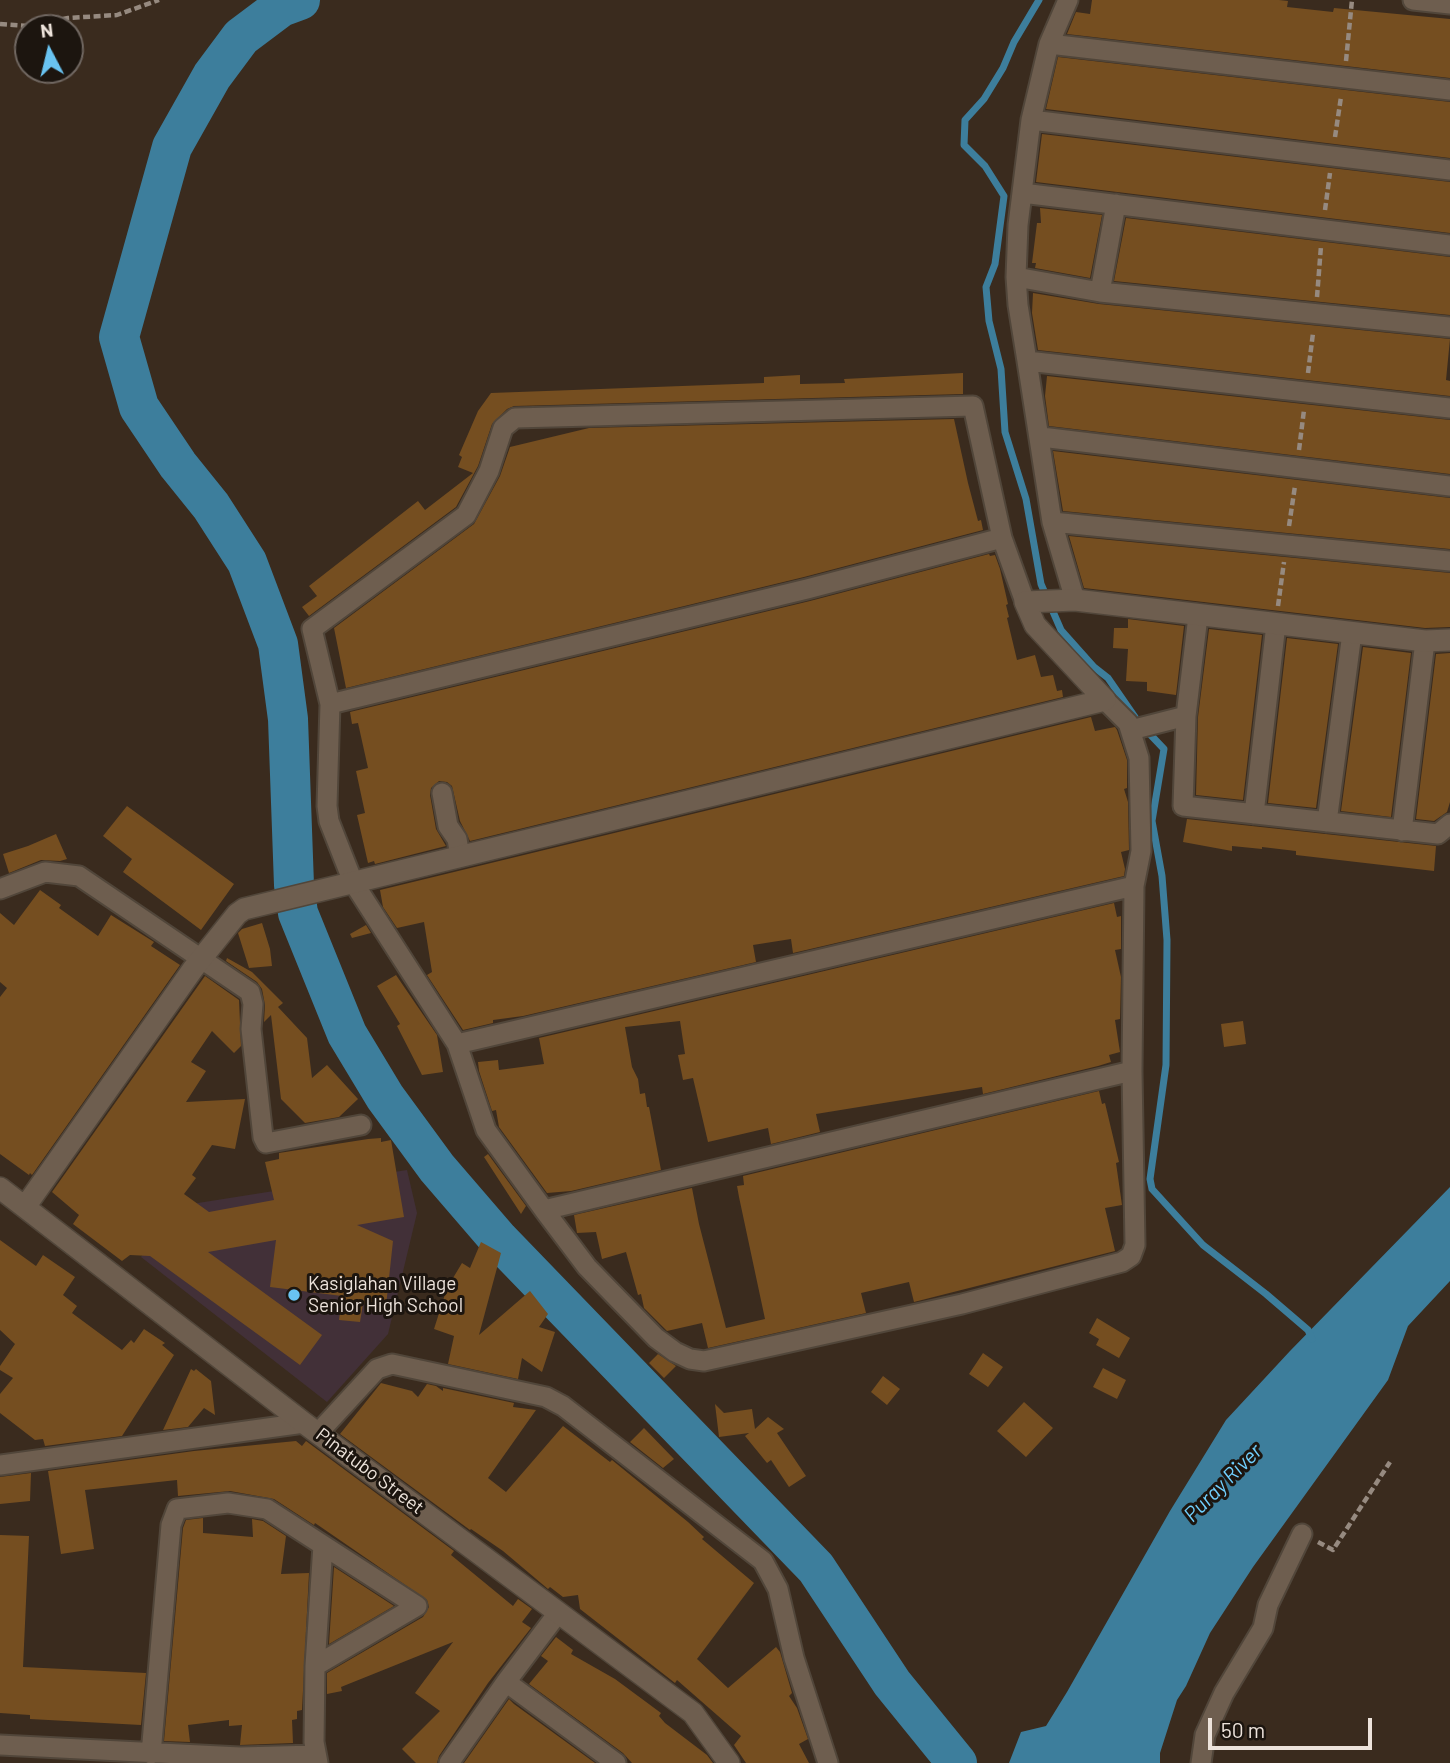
<!DOCTYPE html>
<html>
<head>
<meta charset="utf-8">
<style>
	body { margin:0 }
	#map { position:relative; width:1450px; height:1763px; overflow:hidden; background:#3a2b1e; font-family:Barlow,sans-serif }
	canvas { display:block }
	.north { position:absolute; left:14px; top:14px; width:70px; height:70px; box-sizing:border-box; background:#1c150f; border:2px solid #706761; border-radius:50%; rotate:353deg; font-size:19px; font-weight:700; line-height:28px; text-align:center; color:#ede3db }
	.north::after { content:''; display:block; margin:auto; width:24px; height:32px; background:#69c3f1; clip-path:polygon(50% 0,100% 100%,50% 72%,0 100%) }
	.scale { position:absolute; left:1208px; top:1718px; width:164px; height:32px; box-sizing:border-box; border:4px solid #ede3db; border-top:0; padding-left:9px; font-size:21px; line-height:24px; white-space:nowrap; color:#ede3db; -webkit-text-stroke:5px #1c150f; paint-order:stroke }
</style>
</head>
<body>
<div id="map">
<canvas width="1450" height="1763"></canvas>
<div class="north">N</div>
<div class="scale">50 m</div>
</div>
<script>
const c = document.querySelector('canvas').getContext('2d');
c.lineJoin = 'round';
function fillPath(path, color) { c.fillStyle = color; c.fill(path, 'evenodd'); }
const toPath = rows => new Path2D(rows.map(r => 'M' + r).join(''));
function stroke(path, color, width, dash) { c.strokeStyle = color; c.lineWidth = width; c.lineCap = dash ? 'butt' : 'round'; c.setLineDash(dash || []); c.stroke(path); }
function label(font, color, halo, rows, align = 'center') {
  c.font = font + ' Barlow,sans-serif'; c.lineWidth = 6; c.setLineDash([]); c.textBaseline = 'middle'; c.strokeStyle = halo; c.fillStyle = color; for (const [text, x, y, turn = 0] of rows) {
    c.save(); c.translate(x, y); c.rotate((+turn || 0) * Math.PI / 180); c.textAlign = isNaN(turn) ? turn : align; if (halo) c.strokeText(text, 0, 0); c.fillText(text, 0, 0); c.restore();
  }
}
const education = toPath([
	[407,1170,417,1213,388,1334,327,1402,141,1257,179,1206]
]);
const water = toPath([
	[1450,1187,1450,1281,1408,1326,1388,1380,1253,1567,1210,1633,1186,1686,1177,1700,1160,1753,1160,1763,1009,1763,1021,1732,1046,1726,1067,1692,1170,1511,1226,1420,1290,1351]
]);
const stream = toPath([
	[1039,0,1014,42,1003,68,984,99,965,120,964,145,985,166,1004,196,995,264,986,287,989,321,1001,369,1005,432,1026,499,1041,584,1061,630,1094,667,1108,678,1137,720],
	[1145,729,1164,749,1152,821,1162,876,1167,940,1166,1065,1150,1179,1152,1189,1203,1245,1266,1294,1308,1330,1312,1339]
]);
const river = toPath([
	[300,0,281,7,241,37,212,76,172,147,119,337,139,407,178,465,211,506,247,562,278,644,288,719,294,885,298,913,347,1034,385,1097,437,1168,499,1240,816,1568,892,1683,957,1763]
]);
const building = toPath([
	[1092,0,1279,0,1288,1,1287,7,1333,12,1334,8,1450,19,1450,78,1067,34,1076,12,1090,14],
	[1058,57,1450,102,1450,158,1046,109],
	[1042,134,1450,182,1450,233,1036,182],
	[1040,208,1102,215,1090,278,1035,268,1036,263,1032,263,1037,223,1041,223],
	[1126,218,1450,257,1450,315,1114,281],
	[1033,293,1099,304,1450,339,1446,380,1450,381,1450,396,1038,350,1032,313],
	[963,373,963,394,514,406,507,409,492,424,478,466,456,507,309,616,302,607,317,596,309,586,418,501,425,510,473,473,458,467,462,457,459,455,478,411,491,393,764,383,764,377,800,375,800,384,845,383,844,379],
	[1047,376,1450,420,1450,474,1049,426,1045,396],
	[954,419,968,483,978,521,981,520,983,530,804,577,346,688,334,628,474,524,500,476,510,447,589,428],
	[1053,451,1450,498,1450,549,1063,511],
	[1069,536,1450,573,1450,627,1425,628,1084,588],
	[989,554,990,556,995,555,1000,569,1008,604,1006,605,1009,617,1007,618,1017,660,1035,655,1041,677,1053,675,1057,691,1062,690,1063,697,470,841,460,821,452,786,447,782,439,781,431,788,430,795,436,829,446,846,375,864,374,861,368,863,357,815,365,813,356,771,368,768,358,723,352,724,350,712,810,601],
	[1128,619,1184,626,1176,695,1147,691,1147,682,1126,681,1128,649,1113,648,1114,628,1128,628],
	[1209,629,1262,635,1243,800,1196,795,1198,717],
	[1287,638,1338,644,1316,808,1268,803],
	[1363,647,1411,653,1391,817,1341,811],
	[1450,653,1450,802,1447,812,1434,821,1416,819,1436,654],
	[1091,717,1095,731,1115,727,1117,730,1127,760,1127,788,1124,789,1128,802,1129,850,1121,852,1125,869,1124,876,793,953,791,939,753,945,756,962,523,1016,493,1020,493,1023,463,1030,427,975,432,972,424,922,397,928,383,907,380,890],
	[127,806,234,884,201,930,123,872,132,859,103,836],
	[1187,819,1436,846,1434,871,1296,855,1296,851,1262,847,1262,849,1232,846,1232,851,1183,842],
	[56,834,67,859,60,861,41,860,9,873,3,854,28,846],
	[40,890,61,905,59,908,98,936,111,915,154,942,151,946,180,965,32,1175,30,1173,29,1175,0,1154,0,997,7,988,0,982,0,913,14,925],
	[1114,903,1117,917,1121,916,1121,949,1115,950,1121,977,1120,1019,1115,1020,1120,1052,1109,1055,1111,1062,1098,1066,983,1094,982,1087,816,1114,820,1132,771,1144,768,1128,708,1142,693,1078,683,1080,678,1055,685,1054,680,1021,625,1027,632,1067,638,1079,640,1094,645,1093,647,1107,649,1107,661,1170,571,1191,547,1193,499,1127,496,1110,492,1111,479,1071,478,1062,498,1060,499,1070,544,1064,539,1038],
	[262,923,270,949,272,966,249,968,238,933,242,929],
	[366,925,371,933,352,938,350,934],
	[227,958,252,972,283,1003,278,1007,307,1038,312,1078,327,1065,358,1099,339,1117,305,1123,281,1099,271,1015,264,1022,265,1005,262,989,257,982,226,961],
	[396,975,437,1035,443,1072,422,1075,397,1026,400,1024,377,986],
	[205,976,239,1000,241,1046,234,1053,212,1031,191,1062,206,1071,186,1102,245,1099,235,1149,212,1145,192,1175,196,1178,184,1194,209,1212,274,1200,265,1162,279,1159,279,1153,368,1139,381,1138,381,1142,391,1140,404,1217,357,1225,393,1241,386,1306,363,1304,360,1322,339,1320,342,1296,270,1287,276,1240,208,1252,322,1335,300,1365,150,1256,130,1255,122,1261,73,1224,79,1215,52,1192],
	[1243,1021,1246,1044,1224,1047,1221,1024],
	[1099,1091,1102,1104,1105,1103,1119,1162,1116,1163,1122,1205,1105,1208,1115,1251,914,1302,909,1282,861,1293,866,1313,708,1348,702,1323,667,1331,644,1308,641,1294,638,1295,626,1252,602,1259,596,1232,577,1233,574,1215,692,1188,699,1224,726,1328,765,1319,739,1197,737,1186,744,1185,743,1176],
	[488,1154,526,1206,521,1214,484,1157],
	[0,1240,36,1266,43,1255,75,1277,63,1295,77,1306,72,1313,122,1350,131,1340,134,1343,144,1329,165,1343,162,1345,174,1355,122,1436,45,1446,43,1439,35,1440,0,1413,0,1394,13,1378,0,1370,0,1366,15,1344,0,1330],
	[481,1242,501,1253,479,1335,530,1291,548,1314,539,1327,555,1332,542,1372,522,1358,518,1379,448,1364,454,1336,434,1329,447,1288,462,1263,470,1268],
	[1097,1318,1130,1338,1119,1358,1096,1345,1099,1339,1089,1333],
	[983,1353,1003,1367,988,1387,969,1374],
	[658,1354,676,1366,664,1378,649,1363],
	[1103,1368,1126,1380,1117,1399,1093,1387],
	[191,1369,194,1371,196,1369,211,1381,215,1415,204,1408,188,1427,163,1430],
	[883,1376,900,1389,887,1405,871,1392],
	[381,1383,412,1391,418,1397,427,1384,436,1386,443,1391,443,1388,514,1403,513,1407,536,1410,488,1478,506,1492,563,1426,610,1462,612,1460,688,1522,704,1537,702,1539,754,1583,697,1659,728,1688,776,1647,780,1652,792,1693,789,1696,797,1708,808,1739,799,1744,809,1763,746,1763,734,1745,741,1736,677,1680,675,1683,580,1609,578,1595,563,1597,550,1587,548,1589,503,1551,471,1529,470,1530,340,1434],
	[1024,1402,1053,1428,1026,1457,997,1431],
	[715,1404,724,1413,752,1409,755,1429,768,1417,784,1429,777,1433,806,1476,789,1487,771,1460,767,1463,745,1436,749,1433,719,1437],
	[644,1428,674,1459,663,1468,630,1442],
	[296,1441,302,1446,306,1441,454,1551,451,1555,513,1606,518,1599,532,1609,522,1622,531,1628,488,1683,439,1756,437,1763,416,1763,402,1749,440,1711,415,1693,453,1642,341,1687,342,1691,327,1694,327,1673,423,1617,429,1607,427,1600,315,1523,314,1525,274,1499,230,1491,178,1496,177,1480,85,1490,94,1549,61,1554,48,1471,194,1451],
	[31,1473,30,1501,0,1504,0,1477],
	[203,1518,203,1533,253,1537,252,1519,263,1521,286,1536,281,1574,309,1573,302,1710,297,1711,297,1719,292,1720,293,1743,240,1745,242,1725,229,1726,229,1720,188,1725,190,1742,164,1741,183,1528,186,1520],
	[0,1535,29,1536,23,1667,146,1673,141,1725,30,1719,30,1715,0,1713],
	[334,1567,394,1606,329,1644],
	[556,1637,573,1650,571,1654,615,1679,661,1713,659,1716,665,1723,707,1755,713,1763,632,1763,623,1753,529,1684,548,1661,541,1656],
	[509,1699,514,1704,595,1763,464,1763]
]);
const path = toPath([
	[0,24,29,26,68,18,117,15,159,0],
	[1346,61,1352,0],
	[1335,137,1341,97],
	[1325,210,1330,173],
	[1317,297,1321,246],
	[1308,373,1313,333],
	[1299,450,1304,410],
	[1289,526,1295,486],
	[1278,606,1284,562],
	[1318,1542,1333,1550,1390,1462]
]);
const street = toPath([
	[1068,0,1049,44,1031,120,1018,225,1016,277,1018,305,1027,361,1450,408],
	[1413,0,1450,4],
	[1049,44,1450,90],
	[1031,120,1450,170],
	[1022,193,1450,245],
	[1016,277,1100,292,1450,327],
	[1100,292,1116,204],
	[1027,361,1052,522,1075,600],
	[1041,437,1450,486],
	[1052,522,1450,561],
	[1025,602,1002,538,973,406,515,418,503,428,489,471,466,515,312,629,330,704,327,806,329,821,353,882,457,1044,486,1130,544,1210,1132,1071],
	[1198,616,1186,716,1183,806,1438,834,1450,824],
	[330,704,807,589,1002,538],
	[1131,730,1186,716],
	[442,793,448,826,457,839,460,856],
	[1254,814,1276,624],
	[1327,822,1352,633],
	[1402,831,1425,641],
	[0,889,45,872,79,876,250,992,253,1004,251,1029,263,1137,266,1143,361,1125],
	[457,1044,1134,886],
	[544,1210,587,1267,656,1338,675,1352,690,1359,704,1361,962,1304,1122,1262,1131,1256,1135,1245,1132,1071,1134,886,1141,851,1139,758,1128,723,1105,700],
	[319,1432,377,1369,392,1364,546,1397,563,1406,763,1561,778,1589,794,1658,828,1763],
	[0,1465,304,1423],
	[506,1682,616,1763],
	[0,1745,240,1757,316,1755],
	[151,1754,171,1525,177,1509,228,1503,267,1509,417,1606,315,1666],
	[318,1763,314,1742,315,1666,323,1545],
	[449,1763,506,1682,558,1613],
	[1201,1763,1205,1735,1224,1693,1263,1628,1268,1605,1302,1534]
]);
const secondary = toPath([
	[0,1188,304,1423,693,1713,729,1763],
	[25,1207,193,969,237,914,244,909,1105,700,1035,625,1025,602,1075,600,1425,641,1450,640]
]);
const markers = [
	[294,1295,7,"#69c3f1"]
];
const poiNames = [
	["Kasiglahan Village",308,1284],
	["Senior High School",308,1306]
];
const streetNames = [
	["Pinatubo Street",370,1471,37]
];
const waterNames = [
	["Puray River",1223,1483,-45]
];
fillPath(education, '#423038');
fillPath(water, '#3d7e9c');
stroke(stream, '#3d7e9c', 7);
stroke(river, '#3d7e9c', 40);
fillPath(building, '#754e20');
stroke(street, '#51463a', 23);
stroke(secondary, '#51463a', 24);
stroke(path, '#968a80', 4.5, [7, 3.5]);
stroke(street, '#6e5e4f', 19);
stroke(secondary, '#6e5e4f', 21);
for (const [x, y, r, color] of markers) { const dot = new Path2D(); dot.arc(x, y, r, 0, 2 * Math.PI); c.fillStyle = color; c.fill(dot); stroke(dot, '#1c150f', 2.5); }
label('19px', '#ede3db', '#1c150f', poiNames, 'left');
label('19px', '#ede3db', '#1c150f', streetNames);
label('italic 21px', '#71d0fe', '#1c150f', waterNames);
</script>
</body>
</html>
